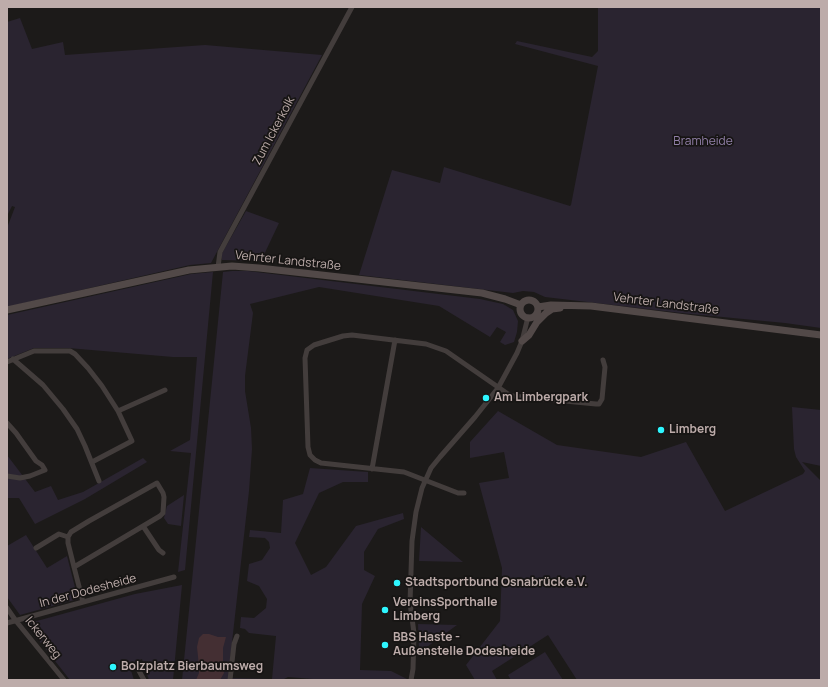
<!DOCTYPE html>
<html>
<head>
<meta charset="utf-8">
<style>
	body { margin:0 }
	#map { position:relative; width:828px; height:687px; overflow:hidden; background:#1c1a19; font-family:Manrope,sans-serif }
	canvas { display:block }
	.frame { position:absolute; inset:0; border:8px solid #bdacaa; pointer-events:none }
</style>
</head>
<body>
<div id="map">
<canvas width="828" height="687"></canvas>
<div class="frame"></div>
</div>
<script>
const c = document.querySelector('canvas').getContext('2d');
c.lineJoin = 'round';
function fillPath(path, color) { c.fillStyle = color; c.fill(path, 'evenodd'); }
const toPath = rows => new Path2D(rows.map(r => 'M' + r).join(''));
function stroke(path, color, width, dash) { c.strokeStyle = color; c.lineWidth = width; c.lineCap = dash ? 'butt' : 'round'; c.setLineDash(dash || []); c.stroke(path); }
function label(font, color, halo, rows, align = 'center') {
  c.font = font + ' Manrope,sans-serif'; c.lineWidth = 3.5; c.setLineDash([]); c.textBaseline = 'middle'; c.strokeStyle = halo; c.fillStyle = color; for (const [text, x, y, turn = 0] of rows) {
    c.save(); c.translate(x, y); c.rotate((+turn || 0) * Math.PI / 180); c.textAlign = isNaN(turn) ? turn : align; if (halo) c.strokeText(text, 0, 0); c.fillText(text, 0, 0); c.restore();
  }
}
const green = toPath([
	[598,7,821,7,821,328,785,323,681,313,545,297,534,292,523,291,513,293,359,275,392,170,440,183,444,167,570,206,571,205,598,66,515,44,517,41,592,57,598,51],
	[20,18,32,49,63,42,65,55,205,45,322,55,211,263,190,265,7,307,7,228,15,207,12,206,7,216,7,22],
	[246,211,279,223,261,261,222,260,221,255],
	[232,271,248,271,480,299,503,304,513,310,518,321,517,332,514,342,505,345,500,342,506,332,497,327,490,337,439,306,319,287,250,304,253,313,245,376,245,391,251,428,252,449,249,491,228,678,272,679,276,636,249,633,245,629,240,628,241,617,254,618,266,608,267,599,259,586,247,581,249,564,262,560,270,548,269,542,265,538,249,537,250,530,281,533,283,500,303,494,310,468,368,472,368,482,343,482,319,493,295,543,311,575,326,567,356,526,403,513,404,519,378,529,364,552,364,570,375,576,362,604,360,670,391,671,407,679,406,680,325,680,288,677,282,680,182,680,223,272],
	[213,272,185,570,178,572,191,453,170,451,190,440,197,357,173,357,68,348,34,348,7,359,7,315,191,274],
	[792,407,821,410,821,466,802,462,821,481,821,680,577,680,548,635,492,671,497,680,475,680,466,665,500,621,502,568,479,483,509,478,504,452,470,458,470,442,498,411,557,445,641,457,686,442,725,511,803,474,805,471,796,457,794,449],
	[7,455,35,492,51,486,58,500,83,492,143,458,147,462,85,499,35,524,19,498,7,498,7,476,9,475,7,473],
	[184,495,181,526,168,524,164,518,167,506],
	[421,527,463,562,419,561],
	[26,535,47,568,67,556,78,599,20,615,7,597,7,546],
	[182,585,173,680,149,680,142,659,129,664,134,680,136,680,70,680,26,624,135,594],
	[418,624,457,625,420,652,419,651],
	[545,652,563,680,511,680,508,675]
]);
const water = toPath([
	[203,634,209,634,218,637,226,637,223,648,223,665,224,673,220,680,196,680,199,673,199,666,197,647,199,638]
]);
const minor = toPath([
	[218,267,220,252,352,7],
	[13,359,43,385,63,409,77,429,85,446,99,481],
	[7,362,34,351,70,351,75,354,88,368,102,386,118,411,132,441,92,462],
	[118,411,165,390],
	[7,423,16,433,36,461,42,465,45,470,30,476,20,478,7,476],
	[372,469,395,340],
	[464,493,458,493,404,472,321,463,315,460,310,455,308,447,305,358,307,350,314,345,343,336,352,335,426,344,446,351,508,394,513,396,596,404,599,404,602,399,605,367,603,360],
	[143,526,159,550,163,553],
	[36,548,59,534,68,537],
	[74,567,160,516,163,513,164,497,163,493,157,483,89,521,71,532,68,537,68,543,74,567,83,602],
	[7,608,16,621,64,680],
	[7,623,174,577],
	[138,669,144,680],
	[230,680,234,644,237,636],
	[411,680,413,669,414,633,410,603,412,541,416,512,422,488,431,468,440,457,475,417,498,388,517,353,522,341,528,317]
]);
const secondary = toPath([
	'520 309a9 9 0 1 1 18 0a9 9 0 1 1-18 0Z',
	[538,307,551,305,591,306,821,335],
	[7,310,189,270,232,266,259,268,482,293,505,299,521,305],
	[522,341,529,335,537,322,546,313,552,309,560,308]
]);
const markers = [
	[486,398,4,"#2ef6ff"],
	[661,430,4,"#2ef6ff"],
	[397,583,4,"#2ef6ff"],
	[385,610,4,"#2ef6ff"],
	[385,645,4,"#2ef6ff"],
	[113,667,4,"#2ef6ff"]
];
const streetNames = [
	["Zum Ickerkolk",274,131,-62],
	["Vehrter Landstraße",288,261,6],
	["Vehrter Landstraße",666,304,7],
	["In der Dodesheide",88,591,-15],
	["Ickerweg",43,638,51]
];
const parkNames = [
	["Bramheide",703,142]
];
const poiNames = [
	["Am Limbergpark",494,398],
	["Limberg",669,430],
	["Stadtsportbund Osnabrück e.V.",405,583],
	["VereinsSporthalle",393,603],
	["Limberg",393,617],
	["BBS Haste -",393,638],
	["Außenstelle Dodesheide",393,652],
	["Bolzplatz Bierbaumsweg",121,667]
];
fillPath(green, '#2a2430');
fillPath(water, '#442f33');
stroke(minor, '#433d3c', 5);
stroke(secondary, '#524948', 7);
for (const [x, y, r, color] of markers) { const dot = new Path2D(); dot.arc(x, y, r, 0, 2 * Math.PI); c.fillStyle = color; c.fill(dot); stroke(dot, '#171514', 1.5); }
label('12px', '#bdacaa', '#171514', streetNames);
label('12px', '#9280a9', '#171514', parkNames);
label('bold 12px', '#bdacaa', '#171514', poiNames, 'left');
</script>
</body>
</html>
